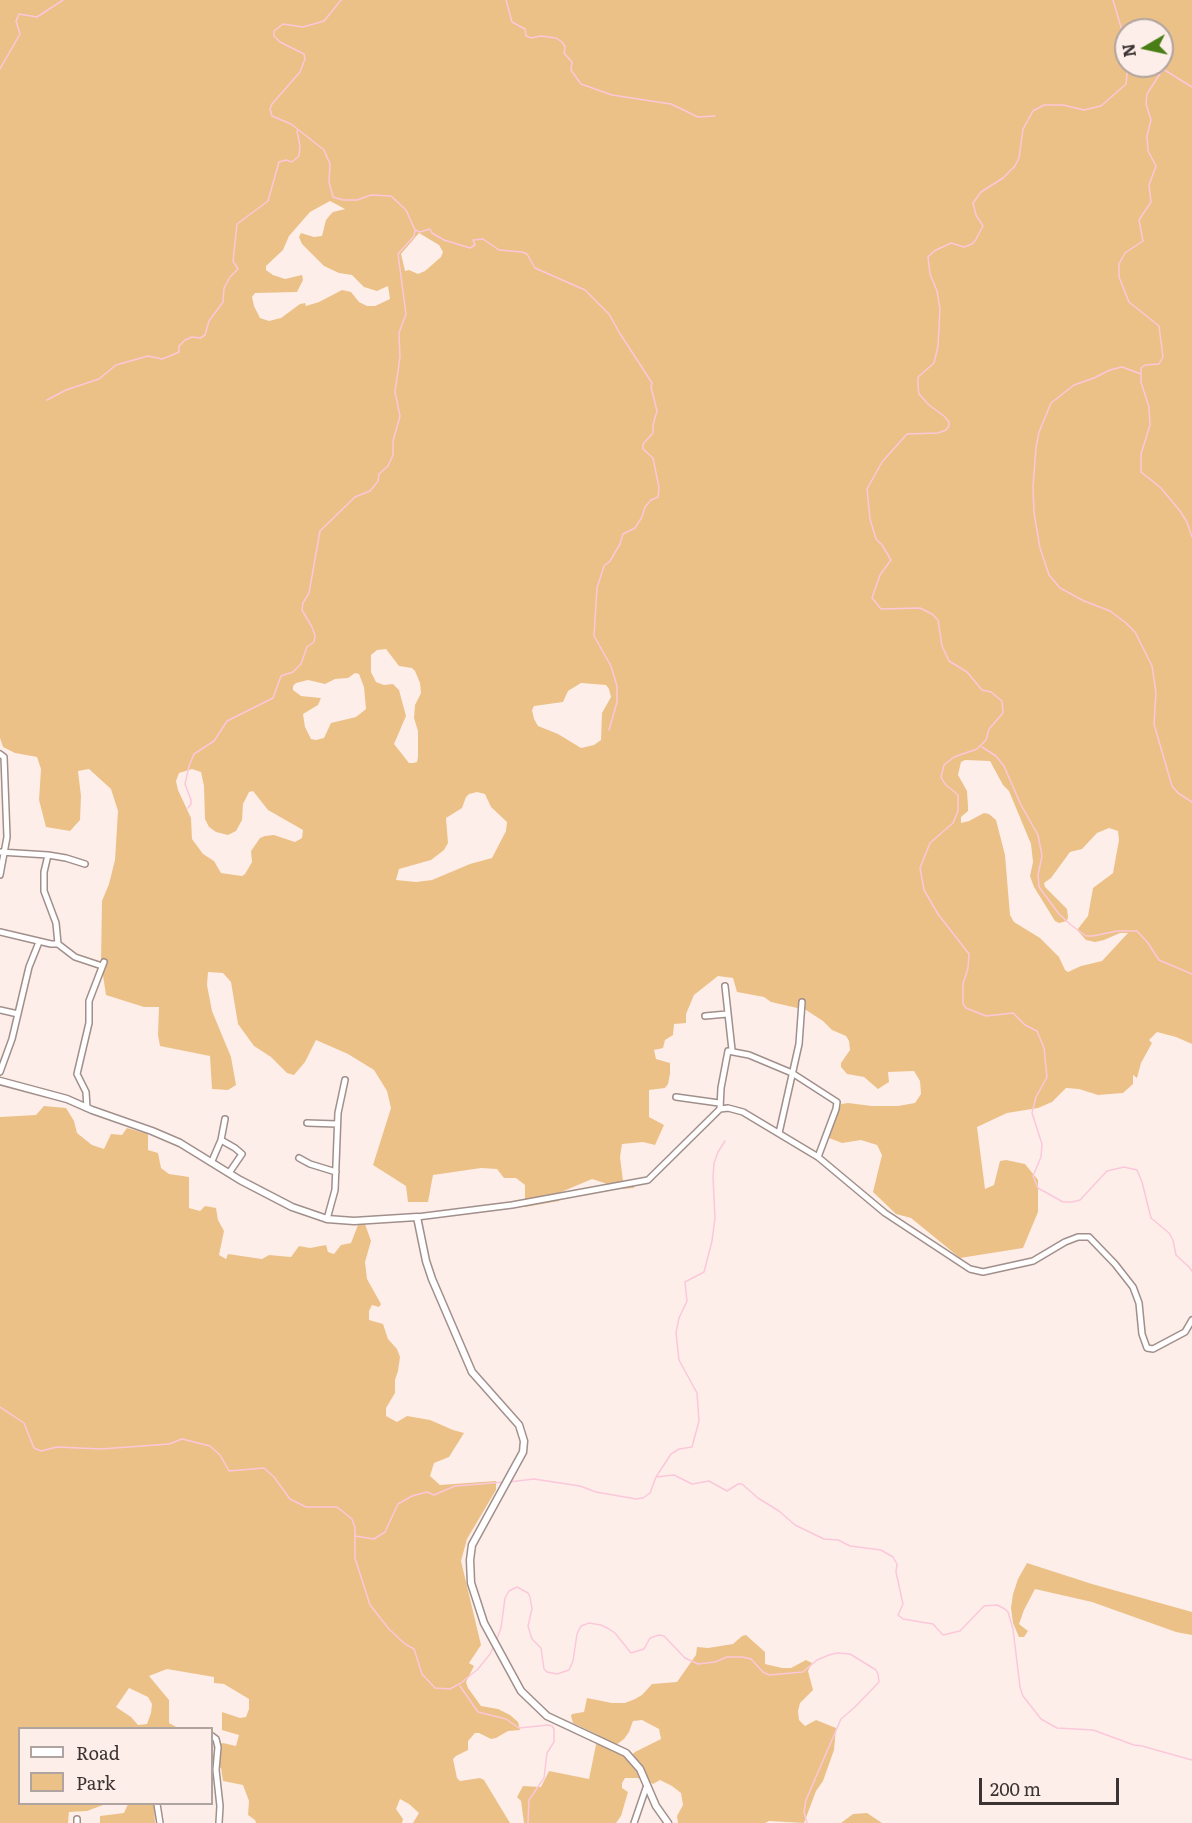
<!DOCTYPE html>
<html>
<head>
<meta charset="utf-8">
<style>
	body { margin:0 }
	#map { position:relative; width:1192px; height:1823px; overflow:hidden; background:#feeeea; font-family:Literata,serif }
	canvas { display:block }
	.legend { position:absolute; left:18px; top:1727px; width:195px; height:78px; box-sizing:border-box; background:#feeeea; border:2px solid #b0a4a0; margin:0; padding:8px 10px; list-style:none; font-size:18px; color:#3b3432 }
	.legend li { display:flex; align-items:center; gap:12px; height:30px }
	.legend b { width:30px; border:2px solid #b0a4a0 }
	.north { position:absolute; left:1114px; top:18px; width:60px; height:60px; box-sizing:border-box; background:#feeeea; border:2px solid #b0a4a0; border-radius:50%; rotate:261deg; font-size:16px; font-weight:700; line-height:24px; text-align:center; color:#3b3432 }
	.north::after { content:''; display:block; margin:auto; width:21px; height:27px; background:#487e15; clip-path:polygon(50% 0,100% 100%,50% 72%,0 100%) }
	.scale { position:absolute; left:979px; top:1778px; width:140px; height:27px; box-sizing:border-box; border:3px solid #3b3432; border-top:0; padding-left:8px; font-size:18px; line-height:21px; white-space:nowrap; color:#3b3432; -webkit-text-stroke:4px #feeeea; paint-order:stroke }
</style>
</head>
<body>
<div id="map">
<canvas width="1192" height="1823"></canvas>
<ul class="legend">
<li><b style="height:8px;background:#fff"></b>Road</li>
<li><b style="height:16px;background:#ecc187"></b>Park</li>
</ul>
<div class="north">N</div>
<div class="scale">200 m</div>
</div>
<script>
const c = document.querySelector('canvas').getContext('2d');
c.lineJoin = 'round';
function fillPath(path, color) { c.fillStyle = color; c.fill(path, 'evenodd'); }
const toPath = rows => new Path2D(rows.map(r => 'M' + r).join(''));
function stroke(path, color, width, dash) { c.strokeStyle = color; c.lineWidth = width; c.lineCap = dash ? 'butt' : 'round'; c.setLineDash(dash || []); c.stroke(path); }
const green = toPath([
	[0,0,1192,0,1192,1044,1176,1037,1157,1032,1149,1040,1152,1043,1141,1063,1137,1078,1133,1075,1133,1084,1123,1093,1098,1095,1079,1089,1066,1088,1052,1102,1038,1108,1007,1113,977,1127,985,1189,994,1185,1000,1161,1006,1160,1025,1164,1038,1180,1038,1212,1023,1248,960,1258,911,1218,896,1214,873,1192,882,1155,877,1145,861,1140,842,1143,829,1138,841,1104,848,1103,872,1106,898,1106,915,1103,921,1094,920,1081,914,1071,888,1072,889,1082,878,1089,864,1077,847,1074,841,1067,841,1063,850,1050,849,1041,846,1036,832,1030,823,1021,806,1010,771,1002,764,997,737,992,733,978,718,976,694,995,686,1014,686,1023,674,1024,673,1035,665,1040,663,1048,654,1050,656,1059,670,1063,670,1074,668,1084,665,1088,649,1090,649,1117,664,1125,655,1145,643,1142,622,1144,620,1157,623,1181,635,1180,634,1188,623,1189,592,1179,559,1193,559,1201,525,1207,525,1185,516,1178,504,1178,497,1169,481,1168,433,1175,428,1202,408,1202,406,1186,373,1165,391,1108,387,1091,374,1070,348,1054,316,1040,305,1062,294,1075,287,1073,271,1057,254,1046,238,1024,231,982,223,973,208,972,207,985,212,1011,231,1057,236,1085,228,1090,212,1089,210,1056,160,1046,158,1035,159,1007,144,1007,106,995,101,962,102,901,109,884,115,860,118,811,111,789,89,769,78,771,81,796,80,820,70,831,46,827,39,800,41,769,37,757,15,753,3,747,0,738],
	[1126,30,1162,30,1162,66,1126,66],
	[330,201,345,209,333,212,330,215,326,220,322,236,314,237,301,233,299,237,302,244,324,266,339,273,352,275,364,287,377,291,388,286,390,299,375,306,367,306,359,302,351,292,342,290,319,302,306,306,305,303,300,304,281,318,269,321,260,318,254,306,252,297,255,293,297,292,303,280,302,275,285,279,273,275,266,270,266,266,283,250,289,236,310,212],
	[419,233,439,245,443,252,441,257,425,271,418,274,409,270,405,271,401,254],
	[386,649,399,666,412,668,415,671,420,683,421,693,415,705,414,718,418,731,418,757,417,762,413,763,409,763,394,744,406,716,399,690,393,684,384,685,376,682,371,672,371,655,377,650],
	[355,673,359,674,364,687,366,709,356,717,331,723,324,738,316,740,311,739,305,727,303,714,318,705,321,698,301,696,293,690,293,686,296,683,308,680,325,684,335,679,348,678],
	[581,683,606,685,609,689,611,697,602,713,601,740,594,745,581,748,558,734,538,726,534,719,532,710,534,706,563,702,568,691],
	[965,760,990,761,1003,785,1009,791,1031,844,1033,862,1030,876,1034,887,1055,921,1059,923,1067,921,1068,917,1067,909,1045,887,1044,883,1051,878,1070,852,1082,849,1097,833,1109,828,1118,831,1119,840,1113,873,1093,888,1088,916,1077,930,1086,940,1095,942,1104,940,1120,933,1128,933,1102,961,1081,966,1068,972,1065,970,1059,957,1040,938,1014,922,1010,915,1005,855,996,820,989,814,984,813,969,821,961,823,961,817,968,811,968,806,967,791,958,775,961,762],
	[192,769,201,772,204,786,205,819,209,827,216,832,228,835,236,831,242,820,243,804,249,792,253,791,268,810,303,830,302,838,295,842,274,835,265,836,260,838,251,851,252,862,245,874,242,876,221,873,214,861,203,854,192,839,191,818,178,790,176,781,179,773],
	[477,792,485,794,491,807,507,822,506,831,492,858,470,864,432,880,416,882,396,880,399,869,431,860,444,850,448,843,446,818,462,808,466,797,469,794],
	[44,1106,66,1108,74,1121,77,1133,92,1145,104,1149,111,1134,122,1135,127,1128,148,1134,148,1150,158,1153,161,1168,169,1174,189,1177,189,1208,200,1211,205,1206,216,1208,218,1220,224,1231,219,1255,226,1259,228,1254,262,1259,269,1255,291,1257,299,1246,310,1248,326,1245,328,1252,334,1254,341,1245,351,1243,358,1225,365,1224,371,1241,365,1262,367,1279,381,1304,379,1307,372,1305,369,1311,369,1320,383,1324,388,1339,397,1349,400,1357,398,1371,395,1380,395,1393,386,1408,386,1416,397,1422,407,1416,430,1420,453,1430,464,1433,449,1457,434,1463,430,1476,440,1485,496,1481,496,1490,467,1539,461,1561,481,1645,469,1663,474,1666,466,1682,468,1688,481,1706,498,1709,510,1715,518,1722,520,1730,508,1731,496,1738,491,1739,479,1733,475,1733,468,1741,468,1750,456,1756,453,1759,457,1778,460,1781,480,1778,484,1780,510,1823,413,1823,419,1813,409,1804,400,1799,396,1809,403,1819,402,1823,256,1823,255,1820,248,1815,249,1801,243,1785,223,1781,221,1768,214,1765,212,1760,215,1750,213,1747,223,1743,236,1746,239,1735,222,1730,222,1712,240,1718,246,1717,249,1709,249,1699,224,1684,214,1683,214,1677,167,1669,149,1676,169,1700,169,1723,178,1728,20,1728,20,1804,103,1805,87,1811,69,1812,68,1823,0,1823,0,1117,36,1115],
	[129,1688,148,1697,152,1704,151,1713,147,1724,138,1725,131,1717,116,1707],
	[1027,1563,1092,1584,1192,1612,1192,1635,1176,1632,1092,1602,1035,1589,1024,1610,1019,1624,1028,1631,1024,1637,1019,1637,1013,1623,1011,1608,1013,1594,1018,1579],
	[746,1635,765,1652,765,1664,782,1668,791,1668,806,1660,812,1663,808,1671,813,1690,800,1703,798,1711,799,1720,805,1726,816,1720,836,1728,834,1750,823,1781,816,1791,804,1823,769,1821,765,1823,678,1823,677,1816,683,1805,681,1793,672,1786,660,1780,653,1784,645,1779,636,1778,625,1778,622,1783,622,1788,628,1792,621,1816,616,1823,524,1823,521,1801,517,1797,523,1786,541,1787,549,1771,589,1779,598,1735,573,1723,571,1716,572,1714,584,1712,587,1698,612,1703,625,1703,635,1699,642,1695,652,1684,677,1682,696,1655,697,1647,708,1648,733,1644,742,1636],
	[642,1720,659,1729,661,1739,635,1752,629,1758,612,1748,624,1739,629,1732,633,1721],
	[128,1804,154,1804,155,1823,100,1823,100,1816,124,1813],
	[867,1813,882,1823,841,1823,853,1814]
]);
const stream = toPath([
	[506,0,512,22,525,29,526,36,531,38,541,36,556,38,562,42,565,47,564,53,572,62,571,70,581,84,612,95,671,104,698,117,715,116],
	[1113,0,1126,44],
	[1124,44,1126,55],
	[1128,66,1126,84,1101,106,1084,110,1063,105,1044,105,1033,111,1023,129,1019,158,1015,166,1003,178,981,192,973,203,976,215,983,226,975,241,972,244,964,247,951,243,934,251,928,257,930,274,937,291,940,309,938,346,934,363,918,377,918,386,919,394,929,405,944,416,949,422,949,426,946,430,938,433,907,434,882,462,867,489,870,519,876,539,882,545,891,560,880,575,872,598,881,609,920,608,932,614,938,620,942,646,949,661,967,672,982,690,991,692,1002,701,1003,713,989,729,986,740,977,749,954,757,944,765,941,777,945,784,958,795,958,811,953,823,930,843,920,868,924,890,938,914,969,954,968,968,963,984,963,1004,966,1008,986,1016,1013,1013,1025,1025,1037,1031,1044,1048,1047,1077,1036,1097,1032,1113,1042,1144,1041,1157,1033,1176,1038,1188,1063,1202,1072,1202,1080,1200,1107,1171,1124,1167,1137,1170,1142,1182,1151,1218,1169,1233,1173,1240,1176,1255,1189,1267,1192,1271],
	[1158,66,1192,87],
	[0,69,20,34,16,21,19,14,37,17,63,0],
	[1163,69,1147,94,1146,104,1151,120,1147,136,1148,151,1156,166,1149,185,1151,202,1139,220,1143,241,1125,253,1119,264,1119,277,1129,302,1159,326,1163,357,1159,364,1145,365,1141,368,1141,382,1149,407,1150,425,1141,454,1141,472,1161,488,1180,511,1187,522,1192,537],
	[415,230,420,232,430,229,432,233,444,240,470,248,475,245,473,240,483,239,499,250,522,252,527,254,535,268,585,290,609,314,619,332,652,383,651,387,657,411,653,425,653,433,643,444,643,449,653,458,659,488,658,497,651,500,645,507,642,517,635,528,623,534,620,544,610,561,604,566,597,588,594,636,611,666,617,686,617,702,609,730],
	[1141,374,1122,367,1110,370,1094,378,1074,385,1051,403,1039,432,1036,448,1033,486,1034,513,1040,548,1049,575,1060,588,1084,601,1110,611,1126,623,1135,632,1152,666,1156,693,1154,724,1172,786,1178,793,1192,802],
	[47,400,66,390,99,379,116,365,148,356,162,359,170,356,179,352,179,346,185,340,192,337,200,338,205,335,209,321,223,302,224,288,230,277,238,269,233,261,237,224,268,201,279,162,286,160,292,162,299,156,300,146,297,131],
	[982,747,996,756,1004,766,1021,805,1038,835,1042,856,1038,875,1039,887,1059,914,1071,925,1086,936,1093,936,1117,931,1137,931,1148,943,1159,960,1192,974],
	[188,808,191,804,191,800,185,784,189,766,194,754,214,741,227,721,273,698,281,676,293,672,301,664,307,647,314,642,315,636,312,627,302,610,303,603,309,593,320,531,355,497,370,491,378,481,379,474,388,466,393,455,393,441,400,416,395,392,400,357,399,333,406,314,398,254,414,236,415,230,406,210,391,196,371,195,357,200,343,200,333,197,329,182,330,164,324,150,291,124,272,116,270,109,272,104,300,72,305,59,304,54,280,42,274,36,274,31,283,24,303,27,324,21,341,0],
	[0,1407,24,1423,34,1448,41,1451,57,1447,101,1449,169,1444,182,1439,210,1446,220,1455,229,1471,264,1468,274,1477,290,1499,306,1507,337,1507,352,1519,355,1528,355,1558,370,1605,389,1629,405,1644,414,1649,422,1674,435,1688,450,1689,461,1683,478,1669,490,1654,494,1646],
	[656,1477,674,1475,692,1484,709,1481,727,1491,738,1484,742,1484,758,1498,779,1511,795,1525,824,1539,838,1540,850,1546,881,1550,893,1557,897,1564,896,1572,903,1604,898,1615,903,1619,933,1624,943,1635,960,1631,984,1606,997,1605,1005,1609,1008,1612,1013,1629,1020,1687,1023,1696,1041,1719,1057,1728,1093,1730,1134,1745,1142,1746,1192,1760],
	[509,1482,534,1479,580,1486,596,1492,636,1499,643,1498,650,1493,656,1477,671,1454,679,1449,692,1447,699,1421,697,1393,679,1360,676,1333,679,1318,687,1301,685,1282,704,1272,712,1241,715,1218,713,1177,714,1163,718,1152,725,1141],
	[355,1536,374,1539,385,1532,398,1504,412,1496,427,1492,434,1495,455,1486,505,1482],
	[496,1641,501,1628,505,1598,509,1591,517,1587,528,1593,530,1597,532,1609,528,1626,532,1639,541,1648,544,1669,547,1672,557,1674,569,1670,573,1661,577,1634,581,1626,589,1623,601,1625,609,1629,615,1633,631,1653,644,1649,650,1638,659,1635,664,1636,685,1658,698,1664,715,1662,727,1657,742,1657,751,1659,763,1672,769,1675,803,1672,817,1660,829,1655,837,1653,850,1654,876,1670,878,1674,879,1682,855,1707,841,1719,806,1800,804,1812,807,1823],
	[460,1686,478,1712,506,1719,519,1728,548,1725,552,1726,554,1729,554,1742,547,1753,544,1778,529,1800,528,1823]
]);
const minor = toPath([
	[0,754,4,757,7,837,0,875],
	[0,852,48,855,66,858,85,864],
	[0,932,51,944,58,944,56,923,44,891,44,872,48,855],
	[58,944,75,957,102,966],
	[725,986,732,1050],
	[0,1010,18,1014],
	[705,1016,727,1014],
	[0,1072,12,1039,29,967,39,942],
	[676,1097,719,1103],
	[87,1108,86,1092,77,1074,89,1023,89,1001,104,962],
	[720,1109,721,1088,728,1051,749,1055,792,1073,837,1102,836,1109,818,1157],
	[307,1123,337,1124],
	[779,1133,799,1044,802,1002],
	[221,1140,225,1119],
	[299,1158,310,1164,336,1172],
	[212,1161,221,1140,235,1148,242,1154,229,1173],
	[417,1217,512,1205,648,1180,720,1109,728,1108,743,1112,818,1157,885,1213,970,1269,983,1272,1033,1261,1065,1242,1078,1237,1089,1237,1115,1264,1133,1287,1139,1303,1142,1334,1147,1348,1153,1349,1185,1332,1192,1320],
	[327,1219,335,1190,338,1113,345,1080],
	[212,1736,216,1739,218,1747,216,1770,220,1806,219,1823],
	[157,1804,160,1823],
	[77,1823,77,1819],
	[634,1823,647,1785]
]);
const major = toPath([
	[0,1081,67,1099,92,1110,152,1131,180,1143,240,1180,292,1207,327,1219,354,1221,417,1217,426,1261,432,1279,472,1372,519,1425,524,1441,523,1452,472,1545,470,1560,471,1583,484,1623,521,1691,547,1716,626,1753,640,1769,656,1806,668,1823]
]);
fillPath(green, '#ecc187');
stroke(stream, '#fac8da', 1.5);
stroke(minor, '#a18f8b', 8);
stroke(major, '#a18f8b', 9);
stroke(minor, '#fff', 5);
stroke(major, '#fff', 6);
</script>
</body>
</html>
